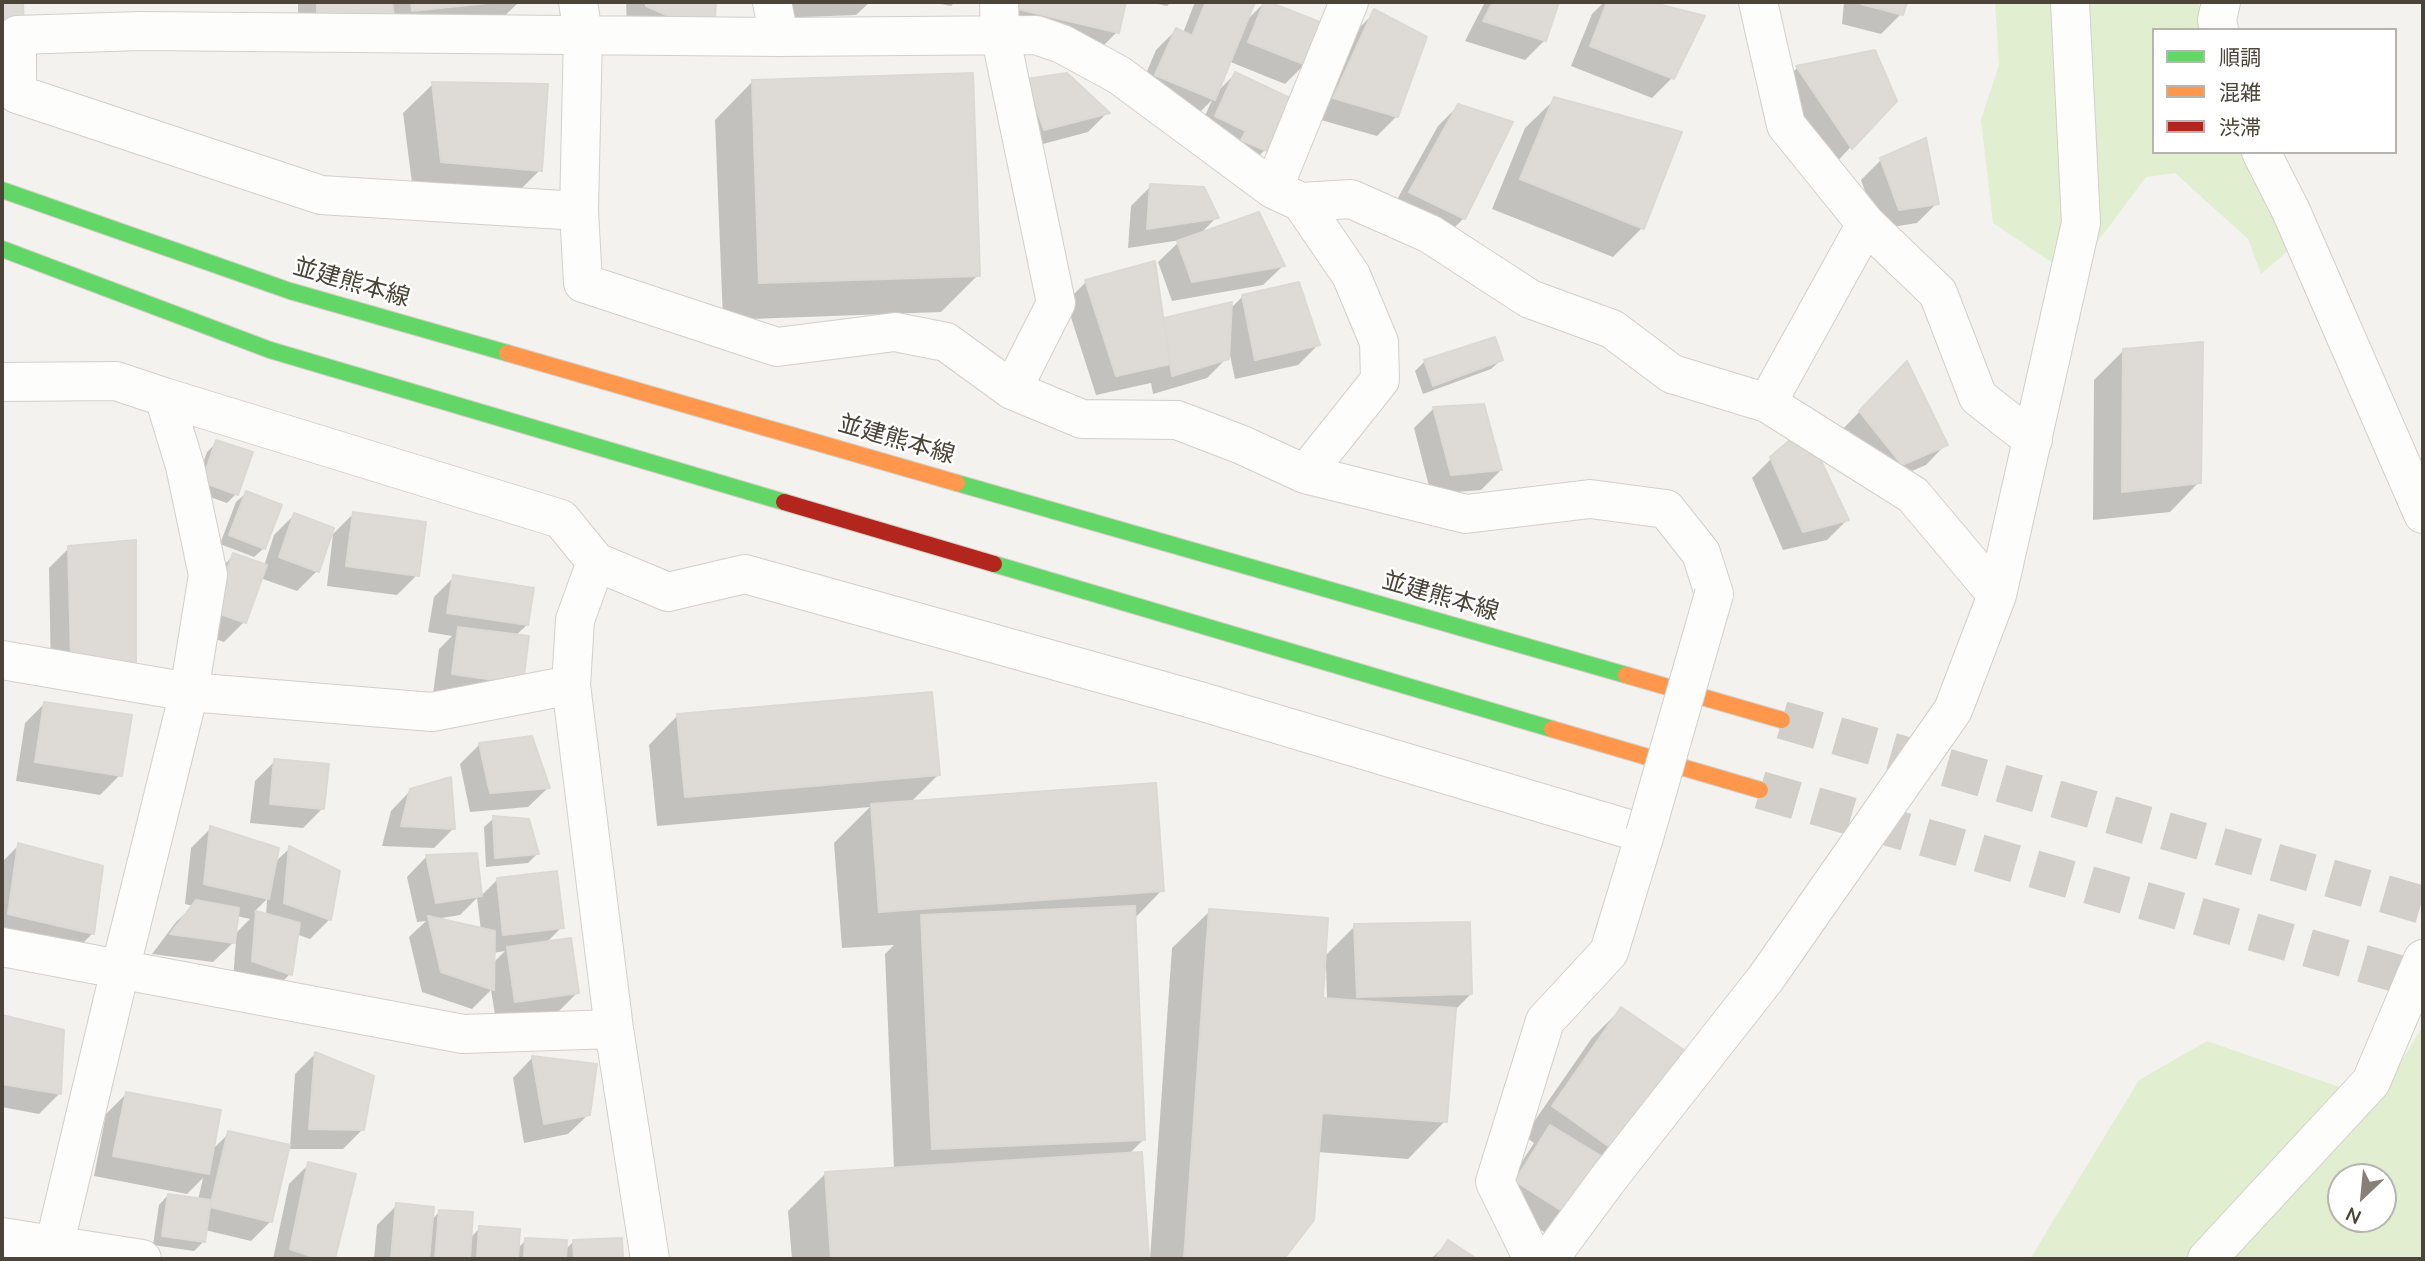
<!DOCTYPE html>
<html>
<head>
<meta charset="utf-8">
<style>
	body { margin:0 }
	#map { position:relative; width:2425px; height:1261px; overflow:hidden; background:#f4f2ee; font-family:"Nunito Sans","Noto Sans JP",sans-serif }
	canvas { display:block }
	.frame { position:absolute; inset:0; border:4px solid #4b4439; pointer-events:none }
	.legend { position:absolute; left:2152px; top:28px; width:245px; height:126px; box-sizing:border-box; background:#fff; border:2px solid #b7b4b0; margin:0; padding:9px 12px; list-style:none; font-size:21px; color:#4b4439 }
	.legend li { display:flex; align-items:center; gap:14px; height:35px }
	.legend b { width:35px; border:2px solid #b7b4b0 }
	.north { position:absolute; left:2327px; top:1163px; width:70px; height:70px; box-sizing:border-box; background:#fff; border:2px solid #b7b4b0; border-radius:50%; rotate:206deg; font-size:19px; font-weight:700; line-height:28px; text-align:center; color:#4b4439 }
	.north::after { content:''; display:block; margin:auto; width:24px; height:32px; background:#868178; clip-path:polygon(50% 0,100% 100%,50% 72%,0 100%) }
</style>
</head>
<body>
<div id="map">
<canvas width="2425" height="1261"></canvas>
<div class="frame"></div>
<ul class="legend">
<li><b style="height:9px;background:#63d668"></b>順調</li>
<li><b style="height:9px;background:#ff974d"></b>混雑</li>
<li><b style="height:9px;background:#b3261e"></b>渋滞</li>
</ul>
<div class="north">N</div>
</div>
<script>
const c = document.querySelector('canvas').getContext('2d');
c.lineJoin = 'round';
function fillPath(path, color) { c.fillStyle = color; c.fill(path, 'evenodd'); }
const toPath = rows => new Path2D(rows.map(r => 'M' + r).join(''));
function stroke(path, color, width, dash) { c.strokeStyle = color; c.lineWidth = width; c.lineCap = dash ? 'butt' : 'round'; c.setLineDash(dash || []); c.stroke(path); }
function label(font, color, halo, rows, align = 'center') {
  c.font = font + ' "Nunito Sans","Noto Sans JP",sans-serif'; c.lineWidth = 5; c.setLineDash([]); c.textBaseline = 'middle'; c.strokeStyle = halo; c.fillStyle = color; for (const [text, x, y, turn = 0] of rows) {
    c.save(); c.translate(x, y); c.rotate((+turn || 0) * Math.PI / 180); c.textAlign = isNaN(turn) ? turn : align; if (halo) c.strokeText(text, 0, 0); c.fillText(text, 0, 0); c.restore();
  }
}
const green = toPath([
	[1995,2,2197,2,2211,30,2154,30,2154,152,2267,152,2303,238,2261,274,2248,239,2175,173,2146,177,2072,276,1993,223,1981,120,1999,65],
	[2423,1026,2423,1259,2030,1259,2139,1080,2207,1041,2377,1100],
	[2341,1177,2383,1177,2383,1219,2341,1219]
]);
const shadow = toPath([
	[298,2,519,2,493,27,298,35],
	[626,2,714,2,712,35,627,26],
	[780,2,870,2,856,15,778,18],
	[931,2,955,2,951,6],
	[1006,2,1124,2,1117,32,1097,52,999,28],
	[1149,2,1171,2,1167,6],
	[1195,2,1253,2,1244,23,1265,2,1320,24,1305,64,1285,84,1228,61,1215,94,1235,74,1265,150,1245,170,1196,136,1212,100,1193,119,1137,95,1156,50,1176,30,1183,33],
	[1485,2,1557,2,1545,40,1525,60,1465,41],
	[1604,2,1643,2,1702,17,1672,78,1652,98,1571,66,1592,14],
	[1844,2,1905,2,1901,14,1881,34,1842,24],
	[1375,12,1397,116,1377,136,1314,118,1355,32],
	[1874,52,1895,100,1831,168,1777,88,1797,68],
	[1027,80,1107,113,1088,132,1024,149],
	[752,82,978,275,941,312,723,320,715,120],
	[433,84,540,170,511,199,413,191,403,113],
	[1555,99,1642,228,1613,257,1492,209,1525,128],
	[1458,106,1464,218,1444,238,1390,212,1438,126],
	[1881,160,1937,203,1917,223,1879,229,1861,180],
	[1151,186,1217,217,1199,235,1283,266,1263,285,1172,301,1158,262,1181,240,1128,248,1131,206],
	[1086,282,1162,321,1230,304,1230,309,1243,296,1318,345,1298,365,1235,379,1230,355,1207,378,1153,394,1151,383,1096,395,1066,302],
	[2123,351,2199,482,2170,512,2093,520,2094,380],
	[1501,360,1491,369,1423,394,1415,371,1425,361],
	[1887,383,1945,445,1926,465,1881,484,1840,432],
	[1434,408,1501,470,1481,490,1431,494,1414,428],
	[217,442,236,494,227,503,193,491,207,452],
	[1772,458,1847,520,1827,540,1783,550,1752,478],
	[246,493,264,548,254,557,220,544,236,502],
	[353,514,417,575,397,595,327,586,333,534],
	[294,515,317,571,297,591,260,578,244,622,224,642,184,628,214,575,234,555,264,566,274,535],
	[69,548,134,662,114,682,51,676,49,568],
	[454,577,527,625,515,636,521,683,433,694,439,649,452,636,428,632,434,597],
	[45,703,120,775,100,795,16,781,25,723],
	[678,715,938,775,910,803,1162,890,1134,919,1143,1140,1129,1154,1140,1153,1148,1259,792,1259,788,1211,826,1173,894,1169,885,954,894,945,842,948,834,843,870,807,657,826,649,745],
	[480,744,548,788,528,807,470,812,460,764],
	[275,761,323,808,303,828,250,823,255,781],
	[411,790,454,828,434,848,382,846,391,811],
	[494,818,538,853,528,863,486,867,484,827],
	[211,828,274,863,290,848,330,919,310,939,296,934,290,974,270,994,233,981,236,940,213,962,152,954,176,922,193,906,185,904,191,848],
	[267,899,266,916,254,912],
	[236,916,250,919,234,935],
	[19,845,93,933,73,953,2,937,2,862],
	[475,855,480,897,498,879,562,927,546,943,577,993,557,1013,496,1021,491,990,472,1009,422,992,409,937,426,921,417,922,407,877,426,857],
	[477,898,481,930,435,919,460,915],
	[505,951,492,964,493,953],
	[1210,911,1324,957,1355,926,1471,994,1454,1011,1445,1121,1408,1159,1317,1152,1312,1219,1282,1259,1150,1259,1172,948],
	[1324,966,1326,966,1327,1000,1321,999],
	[1621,1009,1681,1051,1549,1235,1496,1202,1534,1143,1524,1136,1592,1038],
	[2,1017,63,1031,59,1094,39,1114,2,1107],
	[315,1054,363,1129,343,1149,287,1149,271,1221,251,1241,205,1230,204,1241,194,1251,153,1245,159,1205,168,1195,198,1200,203,1178,187,1194,94,1176,106,1114,126,1094,212,1150,229,1133,290,1147,295,1074],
	[532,1058,595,1066,589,1114,568,1134,524,1143,513,1078],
	[309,1164,354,1175,334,1259,273,1259,289,1184],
	[397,1205,431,1221,439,1212,470,1238,480,1228,517,1249,526,1240,564,1251,574,1241,621,1240,621,1259,374,1259,377,1225],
	[1448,1242,1474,1259,1431,1259]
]);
const building = toPath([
	[2,2,23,2,24,26,2,27,2,2],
	[317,2,392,2,394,17,317,16,317,2],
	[411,2,497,2,412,11,411,2],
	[646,2,716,2,714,36,646,6,646,2],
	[1020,2,1126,2,1119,33,1018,9,1020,2],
	[1206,2,1255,2,1215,100,1155,75,1176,28,1192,36,1206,2],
	[1264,2,1269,2,1322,23,1306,65,1248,42,1264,2],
	[1493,2,1559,2,1546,41,1483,21,1493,2],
	[1607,2,1650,2,1705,16,1674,79,1590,46,1607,2],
	[1861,2,1907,2,1903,15,1861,4,1861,2],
	[1374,9,1427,37,1398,117,1333,98,1374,9],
	[1875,50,1897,101,1852,149,1796,66,1875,50],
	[1235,72,1290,98,1267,151,1241,140,1246,131,1215,116,1235,72],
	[973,73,980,276,759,283,752,80,973,73],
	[1067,73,1110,113,1044,130,1026,79,1067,73],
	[432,82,548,84,542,171,441,162,432,82],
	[1554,97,1682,132,1644,229,1520,179,1554,97],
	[1458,104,1513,122,1465,219,1409,192,1458,104],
	[1926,138,1939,204,1899,210,1880,158,1926,138],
	[1150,184,1204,187,1219,218,1147,229,1150,184],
	[1259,212,1285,266,1192,282,1177,241,1259,212],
	[1155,261,1170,364,1116,376,1085,280,1155,261],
	[1299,282,1320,345,1255,360,1242,295,1299,282],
	[1232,302,1229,359,1172,376,1164,318,1232,302],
	[1495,337,1503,360,1433,386,1424,360,1495,337],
	[2203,342,2201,483,2122,492,2123,349,2203,342],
	[1907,361,1948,445,1902,465,1859,411,1907,361],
	[1484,404,1502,470,1451,475,1433,407,1484,404],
	[1805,427,1849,520,1803,532,1770,457,1805,427],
	[216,440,253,452,238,495,202,482,216,440],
	[246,491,282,505,265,549,229,535,246,491],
	[353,512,426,522,419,576,346,566,353,512],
	[294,513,334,528,319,572,279,557,294,513],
	[136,540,136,662,71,656,68,546,136,540],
	[233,553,267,565,246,623,203,608,225,576,233,553],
	[453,575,534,588,528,625,447,613,453,575],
	[458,627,529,636,523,684,452,674,458,627],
	[932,692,940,775,685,797,677,714,932,692],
	[44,702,132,715,122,776,35,762,44,702],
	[532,736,550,788,490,793,479,743,532,736],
	[274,759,329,764,324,809,270,804,274,759],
	[451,777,455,829,401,826,410,789,451,777],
	[1156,783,1164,891,879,912,871,804,1156,783],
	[493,816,529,819,539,854,495,858,493,816],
	[210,826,279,848,269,899,204,884,210,826],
	[18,843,103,866,94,934,8,914,18,843],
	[289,846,340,871,331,920,284,903,289,846],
	[477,853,482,896,436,903,426,855,477,853],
	[557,871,564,928,503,935,497,878,557,871],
	[196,900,239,908,235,943,170,934,196,900],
	[1135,906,1145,1140,932,1149,921,915,1135,906],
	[1209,909,1328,918,1323,998,1456,1008,1447,1122,1322,1113,1314,1220,1284,1259,1184,1259,1209,909],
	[256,911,300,923,292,975,252,961,256,911],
	[428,916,495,931,494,990,441,972,428,916],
	[1470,922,1472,994,1357,997,1354,924,1470,922],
	[571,938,579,993,515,1002,507,947,571,938],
	[1621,1007,1684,1050,1614,1150,1552,1106,1621,1007],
	[2,1015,64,1030,61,1094,2,1084,2,1015],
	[315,1052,374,1076,364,1130,309,1129,315,1052],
	[532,1056,597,1064,590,1115,544,1124,532,1056],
	[126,1092,221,1110,209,1174,113,1156,126,1092],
	[1550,1125,1606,1159,1570,1216,1515,1181,1550,1125],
	[228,1131,290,1145,272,1222,210,1207,228,1131],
	[1142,1152,1149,1259,831,1259,825,1172,1142,1152],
	[308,1162,356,1174,335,1259,319,1259,290,1249,308,1162],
	[168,1194,211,1200,205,1242,162,1236,168,1194],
	[396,1203,434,1207,429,1259,391,1259,396,1203],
	[439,1210,473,1212,470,1259,435,1259,439,1210],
	[479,1226,520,1229,518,1259,477,1259,479,1226],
	[525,1238,567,1240,566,1259,524,1259,525,1238],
	[622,1238,623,1259,574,1259,573,1240,622,1238],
	[1448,1240,1477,1259,1435,1259,1448,1240]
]);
const secondaryTunnel = toPath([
	[1782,720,2423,905],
	[1760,790,2423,981]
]);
const street = toPath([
	[578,2,583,34,579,211,583,283,777,347,895,332,946,342,1012,390,1082,419,1177,420,1242,445,1305,474],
	[772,2,779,37],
	[999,2,1000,34,1056,303,1012,390],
	[1758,2,1786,125,1866,224,1938,293,1978,397,2033,440],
	[2219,30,2217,20,2221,2],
	[2261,152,2291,211,2423,514],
	[1273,189,1349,2],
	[1301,202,1351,275,1379,342,1380,380,1305,474,1466,514,1590,499,1666,509,1701,553,1714,594],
	[579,211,321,195,17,94,17,35,141,31,779,37,1036,35,1062,44,1119,75,1273,189,1301,202,1351,199,1430,234,1530,299,1612,329,1672,374,1767,403,1913,495,1997,595],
	[2,382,116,381,164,397],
	[1767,403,1866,224],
	[596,562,575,620,571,685,614,1029,650,1259],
	[2,660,189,692,432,712,571,685],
	[2,947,463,1034,614,1029],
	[2,1237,142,1259],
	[51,1259,120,970,189,692,208,575,185,466,164,397,561,519,596,562,668,592,745,574,1203,702,1645,834,1609,952,1545,1021,1495,1182,1533,1259],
	[1549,1259,1608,1179,1766,978,1953,710,1997,595,2081,223,2070,2],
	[2207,1259,2371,1082,2423,959]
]);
const fast = toPath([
	[2,190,290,291,507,353],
	[2,249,270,350,784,502],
	[957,483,1626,675],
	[994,564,1552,729]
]);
const slow = toPath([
	[507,353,957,483],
	[1626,675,1782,720],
	[1552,729,1760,790]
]);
const jam = toPath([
	[784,502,994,564]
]);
const streetBridge = toPath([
	[1645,834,1714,594]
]);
const streetNames = [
	["並建熊本線",351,284,16],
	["並建熊本線",896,441,16],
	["並建熊本線",1440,598,16]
];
fillPath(green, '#e1eecf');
fillPath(shadow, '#0003');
fillPath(building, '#dedbd6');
stroke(building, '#dcd9d4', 2);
stroke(secondaryTunnel, '#d2cfca', 38, [38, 19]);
stroke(street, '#d2d0cb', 40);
stroke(fast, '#d3cfc5', 18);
stroke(slow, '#d3cfc5', 18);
stroke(jam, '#d3cfc5', 18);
stroke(street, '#fdfdfc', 38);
stroke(fast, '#63d668', 16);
stroke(slow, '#ff974d', 16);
stroke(jam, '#b3261e', 16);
stroke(streetBridge, '#d2d0cb', 40, []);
stroke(streetBridge, '#fdfdfc', 38);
label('24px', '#4b4439', '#fff', streetNames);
</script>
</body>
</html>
